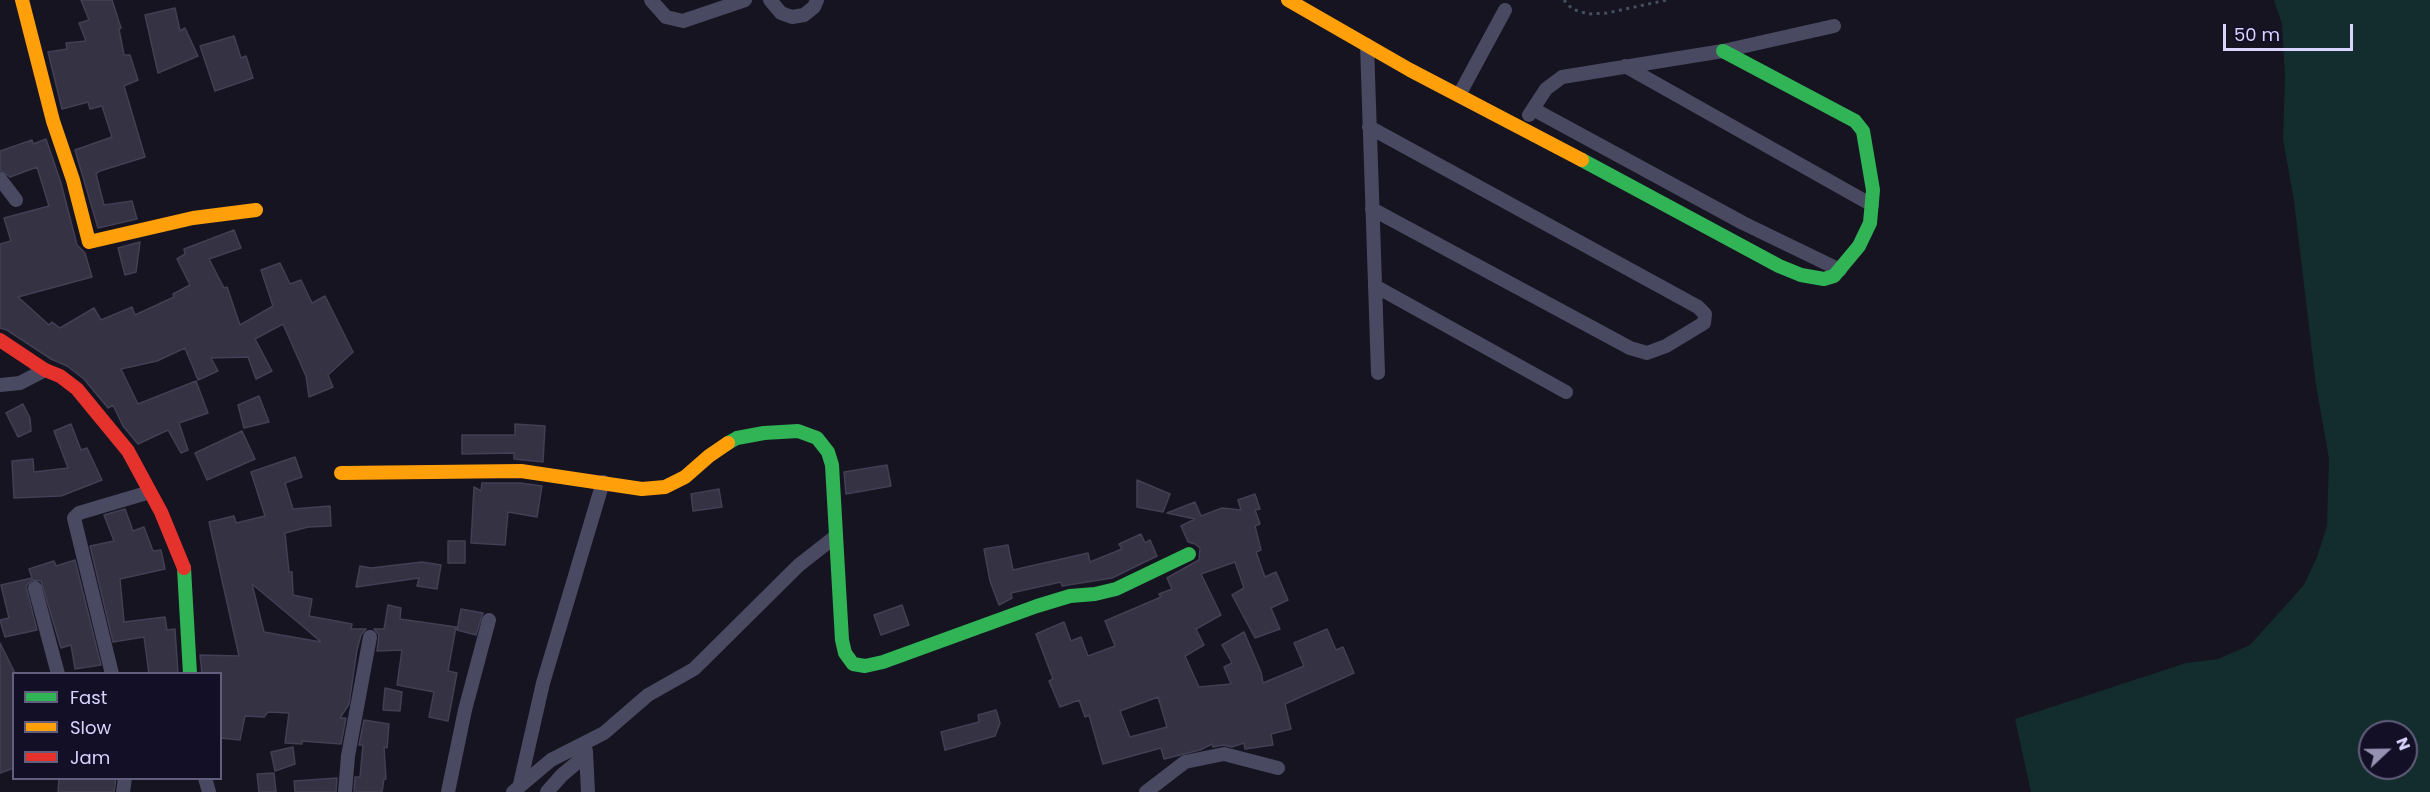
<!DOCTYPE html>
<html>
<head>
<meta charset="utf-8">
<style>
	body { margin:0 }
	#map { position:relative; width:2430px; height:792px; overflow:hidden; background:#161421; font-family:Poppins,sans-serif }
	canvas { display:block }
	.legend { position:absolute; left:12px; top:672px; width:210px; height:108px; box-sizing:border-box; background:#130f26; border:2px solid #625e7d; margin:0; padding:8px 10px; list-style:none; font-size:18px; color:#d9d4ff }
	.legend li { display:flex; align-items:center; gap:12px; height:30px }
	.legend b { width:30px; border:2px solid #625e7d }
	.north { position:absolute; left:2358px; top:720px; width:60px; height:60px; box-sizing:border-box; background:#130f26; border:2px solid #625e7d; border-radius:50%; rotate:68deg; font-size:16px; font-weight:700; line-height:24px; text-align:center; color:#d9d4ff }
	.north::after { content:''; display:block; margin:auto; width:21px; height:27px; background:#9591b1; clip-path:polygon(50% 0,100% 100%,50% 72%,0 100%) }
	.scale { position:absolute; left:2223px; top:24px; width:130px; height:27px; box-sizing:border-box; border:3px solid #d9d4ff; border-top:0; padding-left:8px; font-size:18px; line-height:21px; white-space:nowrap; color:#d9d4ff; -webkit-text-stroke:4px #130f26; paint-order:stroke }
</style>
</head>
<body>
<div id="map">
<canvas width="2430" height="792"></canvas>
<ul class="legend">
<li><b style="height:8px;background:#30b455"></b>Fast</li>
<li><b style="height:8px;background:#ff9f0a"></b>Slow</li>
<li><b style="height:8px;background:#e5322d"></b>Jam</li>
</ul>
<div class="north">N</div>
<div class="scale">50 m</div>
</div>
<script>
const c = document.querySelector('canvas').getContext('2d');
c.lineJoin = 'round';
function fillPath(path, color) { c.fillStyle = color; c.fill(path, 'evenodd'); }
const toPath = rows => new Path2D(rows.map(r => 'M' + r).join(''));
function stroke(path, color, width, dash) { c.strokeStyle = color; c.lineWidth = width; c.lineCap = dash ? 'butt' : 'round'; c.setLineDash(dash || []); c.stroke(path); }
const green = toPath([
	[2274,0,2430,0,2430,792,2031,792,2015,719,2186,663,2218,659,2250,645,2304,585,2317,557,2327,526,2329,459,2316,385,2294,201,2283,139,2285,78,2282,24],
	[2370,732,2406,732,2406,768,2370,768]
]);
const building = toPath([
	[81,0,112,0,121,28,119,29,124,55,130,55,138,80,124,86,145,157,100,171,96,174,104,205,132,201,137,219,98,228,75,150,112,137,102,106,90,109,88,102,62,109,48,52,67,49,66,43,86,41,79,23,89,20,81,0],
	[175,8,180,31,185,28,198,56,158,73,145,15,175,8],
	[234,36,241,58,246,56,253,78,215,91,200,46,234,36],
	[46,139,61,183,77,245,85,253,92,277,18,297,49,325,52,322,60,328,94,308,101,320,132,307,135,315,174,297,173,294,190,285,177,259,185,254,184,249,234,230,241,248,209,259,224,288,227,287,240,325,273,306,261,270,280,263,290,284,301,280,312,303,325,296,353,352,328,375,333,387,309,397,306,376,283,324,255,339,272,371,256,379,248,357,211,358,218,371,198,380,185,348,157,361,121,369,138,404,196,381,208,413,179,423,188,450,181,453,168,430,138,444,123,426,113,405,108,408,84,379,67,366,51,359,7,330,0,328,0,244,11,241,4,218,49,206,37,167,10,177,0,170,0,151,32,140,33,144,46,139],
	[140,242,136,272,125,275,118,248,140,242],
	[259,396,269,422,244,428,238,405,259,396],
	[23,404,30,418,31,431,18,437,6,413,23,404],
	[71,424,81,450,87,448,102,480,61,496,14,498,12,461,33,459,34,472,68,468,54,431,71,424],
	[515,424,545,426,543,462,514,459,514,453,462,454,462,435,515,435,515,424],
	[242,431,255,459,207,480,195,453,242,431],
	[295,457,302,477,285,483,293,509,330,506,331,526,308,527,285,533,289,572,292,572,293,595,312,599,309,616,352,624,351,629,366,629,361,635,357,650,349,704,340,718,346,718,341,744,302,741,302,744,285,743,289,713,268,712,264,717,245,716,240,740,220,738,220,674,202,674,200,655,239,656,209,522,234,516,236,523,265,516,251,472,295,457],
	[252,584,306,629,321,642,264,632,252,584],
	[887,465,891,486,846,494,844,472,887,465],
	[1137,480,1170,494,1163,512,1137,507,1137,480],
	[482,483,520,483,542,486,537,517,508,512,505,545,471,543,474,487,481,491,482,483],
	[719,489,722,507,693,511,691,494,719,489],
	[1255,494,1260,509,1255,510,1260,524,1255,526,1261,550,1256,552,1265,577,1276,572,1288,600,1271,608,1280,629,1255,638,1232,595,1244,588,1235,562,1201,574,1221,615,1196,629,1204,645,1185,656,1199,687,1231,684,1224,667,1232,663,1222,645,1244,632,1261,672,1263,683,1304,666,1294,643,1327,629,1336,650,1343,647,1354,673,1285,704,1291,729,1271,734,1273,745,1245,749,1244,743,1232,747,1223,745,1213,747,1212,744,1200,750,1164,759,1161,748,1103,764,1089,715,1085,717,1079,700,1060,707,1049,681,1053,679,1036,634,1064,622,1071,641,1081,637,1088,656,1115,646,1105,621,1161,597,1159,594,1172,589,1167,578,1199,560,1200,548,1195,544,1188,542,1181,526,1195,519,1167,513,1195,502,1201,516,1222,508,1241,510,1238,500,1255,494],
	[1158,697,1167,727,1130,737,1120,711,1158,697],
	[125,509,133,531,144,527,153,551,161,550,165,569,120,579,124,622,165,617,167,630,175,629,178,674,149,674,144,637,113,642,90,546,114,541,104,515,125,509],
	[1141,534,1145,543,1150,540,1157,556,1112,578,1062,586,1061,582,1011,593,1012,598,999,605,990,581,984,549,1008,545,1013,570,1088,553,1090,562,1122,549,1119,544,1141,534],
	[448,541,465,541,465,563,448,563,448,541],
	[75,560,101,665,75,669,71,645,61,648,41,581,32,580,26,586,37,630,5,637,0,620,9,618,1,585,32,578,29,569,54,561,56,566,75,560],
	[422,562,441,565,437,589,417,586,419,578,356,587,360,566,371,568,422,562],
	[388,605,401,608,400,619,456,627,448,671,457,673,448,721,429,717,434,692,397,685,402,650,377,651,379,635,374,629,384,629,388,605],
	[902,605,909,625,881,635,874,615,902,605],
	[461,609,483,613,476,635,457,630,461,609],
	[0,643,14,671,14,768,0,773,0,643],
	[385,688,402,692,400,711,383,710,385,688],
	[996,710,1000,723,995,736,945,750,941,732,979,722,978,715,996,710],
	[364,720,389,724,387,748,384,747,386,779,384,779,382,792,354,792,355,777,360,777,363,745,359,745,364,720],
	[293,747,295,764,275,771,271,752,293,747],
	[274,773,276,792,259,792,257,774,274,773],
	[59,778,116,778,114,792,58,792,59,778],
	[337,778,336,792,295,792,294,781,337,778]
]);
const path = toPath([
	[1564,0,1572,9,1588,14,1607,13,1667,0]
]);
const street = toPath([
	[651,0,666,17,683,21,745,0],
	[770,0,781,13,792,17,804,15,814,7,817,0],
	[1367,45,1378,373],
	[1625,66,1872,205],
	[1459,95,1505,10],
	[1533,109,1743,223,1840,270],
	[1529,115,1546,89,1562,77,1723,51,1834,26],
	[1369,127,1698,307,1705,314,1704,323,1666,346,1647,353,1630,348,1372,209],
	[0,179,16,200],
	[1375,286,1566,392],
	[0,385,20,383,45,370],
	[35,588,58,674],
	[112,674,74,518,79,513,150,492],
	[586,751,588,792],
	[205,778,209,792],
	[520,784,543,683,603,482],
	[123,792,125,778],
	[345,792,348,756,370,637],
	[448,792,465,710,489,620],
	[513,792,551,760,604,733,648,695,694,669,799,565,836,536],
	[547,792,562,775,586,755],
	[1146,792,1185,762,1224,754,1278,768]
]);
const fast = toPath([
	[1582,160,1779,266,1801,275,1824,279,1834,276,1859,246,1870,223,1873,190,1863,131,1855,121,1723,51],
	[728,443,737,438,764,433,798,431,817,438,828,452,832,465,842,640,845,653,853,664,865,666,883,662,1037,606,1070,596,1095,594,1116,589,1189,554],
	[184,568,190,674]
]);
const slow = toPath([
	[22,0,53,121,73,180,89,242,193,218,256,210],
	[1288,0,1410,70,1582,160],
	[341,473,521,471,642,489,665,487,685,477,709,456,728,443]
]);
const jam = toPath([
	[0,340,45,370,60,376,77,389,128,451,161,512,184,568]
]);
fillPath(green, '#132c2d');
fillPath(building, '#343243');
stroke(building, '#433f54', 1.5);
stroke(path, '#44505f', 3, [3, 4.5]);
stroke(street, '#4a4962', 14);
stroke(fast, '#30b455', 14);
stroke(slow, '#ff9f0a', 14);
stroke(jam, '#e5322d', 14);
</script>
</body>
</html>
